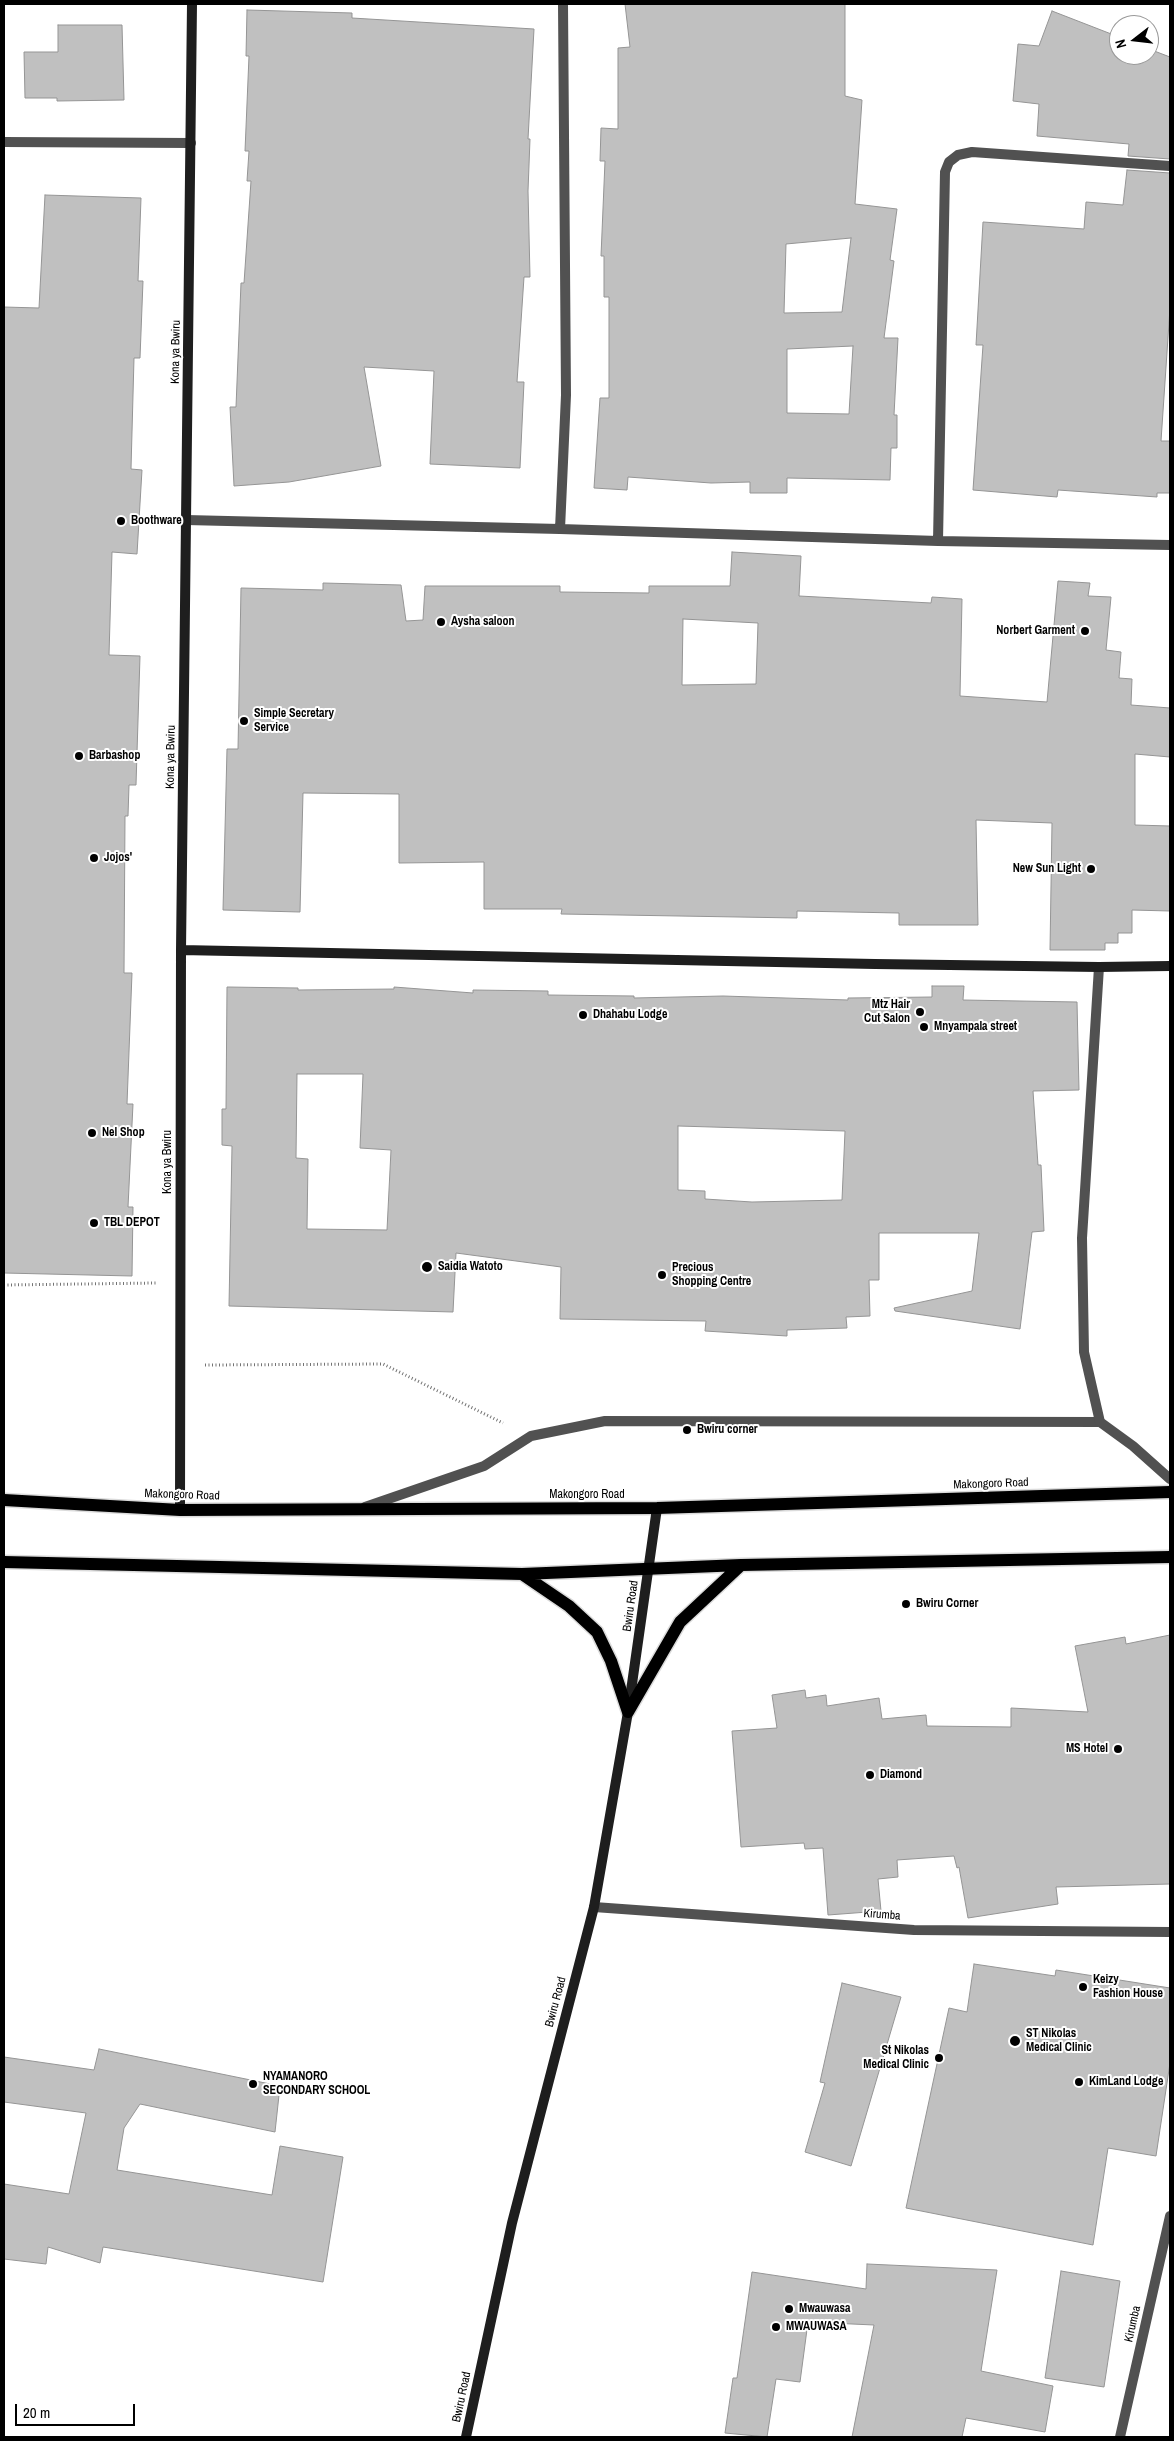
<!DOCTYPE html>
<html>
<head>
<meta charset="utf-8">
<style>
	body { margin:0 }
	#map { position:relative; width:1174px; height:2441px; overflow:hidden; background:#fff; font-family:"Archivo Narrow",sans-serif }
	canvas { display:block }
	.frame { position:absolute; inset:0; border:5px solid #000; pointer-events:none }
	.north { position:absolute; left:1109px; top:15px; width:50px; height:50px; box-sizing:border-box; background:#fff; border:1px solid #999; border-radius:50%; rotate:254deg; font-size:14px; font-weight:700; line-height:20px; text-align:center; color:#000 }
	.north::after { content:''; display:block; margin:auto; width:18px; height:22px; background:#000; clip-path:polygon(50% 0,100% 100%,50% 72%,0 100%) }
	.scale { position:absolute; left:15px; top:2404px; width:120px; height:22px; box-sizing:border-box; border:2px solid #000; border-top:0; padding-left:6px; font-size:15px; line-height:18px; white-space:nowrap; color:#000; -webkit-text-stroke:4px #fff; paint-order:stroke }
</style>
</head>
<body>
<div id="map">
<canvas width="1174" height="2441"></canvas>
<div class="frame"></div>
<div class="north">N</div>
<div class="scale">20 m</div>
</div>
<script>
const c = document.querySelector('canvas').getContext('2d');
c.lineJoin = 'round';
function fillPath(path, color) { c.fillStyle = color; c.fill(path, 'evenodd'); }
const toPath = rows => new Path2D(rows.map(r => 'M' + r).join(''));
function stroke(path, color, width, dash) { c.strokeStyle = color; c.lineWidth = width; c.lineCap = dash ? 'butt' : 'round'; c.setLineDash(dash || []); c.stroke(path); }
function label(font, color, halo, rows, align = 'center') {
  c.font = font + ' "Archivo Narrow",sans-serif'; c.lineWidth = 4; c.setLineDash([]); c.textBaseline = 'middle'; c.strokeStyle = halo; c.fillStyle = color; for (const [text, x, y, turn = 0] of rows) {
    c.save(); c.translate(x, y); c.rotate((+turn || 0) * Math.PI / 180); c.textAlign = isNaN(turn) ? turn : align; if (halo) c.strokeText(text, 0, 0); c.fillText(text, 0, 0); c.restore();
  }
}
const building = toPath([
	[625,4,845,4,845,96,862,100,855,204,897,209,890,260,894,261,884,338,898,338,894,415,897,415,897,448,891,448,890,480,787,478,787,493,750,493,750,482,711,483,628,477,627,490,594,488,600,398,609,398,609,297,604,297,604,256,601,256,605,161,600,161,601,128,618,129,618,48,630,47,625,4],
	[851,238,842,312,784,313,786,244,851,238],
	[853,346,849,414,787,413,787,349,853,346],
	[247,10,352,13,352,18,534,29,528,139,530,139,528,191,530,277,524,277,517,382,524,382,520,468,430,464,434,371,364,367,381,466,289,482,234,486,230,407,236,407,241,283,244,283,251,181,247,181,249,151,245,151,249,56,246,56,247,10],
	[1052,11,1119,37,1119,55,1149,55,1149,49,1170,57,1170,159,1128,156,1129,144,1037,136,1039,104,1013,101,1018,44,1039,46,1052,11],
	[58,25,122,25,124,100,57,101,57,98,25,98,24,52,58,52,58,25],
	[1127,170,1170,173,1170,308,1161,441,1170,441,1170,493,1157,493,1157,497,1058,490,1057,497,973,490,983,345,976,345,983,222,1084,229,1086,202,1123,205,1127,170],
	[45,195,141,198,138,281,143,281,140,358,134,358,131,469,142,470,137,554,112,552,109,655,140,656,136,785,129,785,128,816,125,816,124,973,132,973,127,1104,133,1104,128,1207,133,1207,132,1276,4,1273,4,307,39,308,45,195],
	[732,552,801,556,799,596,931,603,932,597,962,599,960,696,1047,702,1058,581,1090,583,1088,596,1111,597,1106,650,1121,652,1119,678,1132,679,1131,705,1170,708,1170,757,1135,754,1135,825,1170,826,1170,911,1132,910,1132,933,1118,933,1118,943,1105,943,1105,950,1050,950,1052,823,976,820,978,925,899,925,899,913,797,911,797,918,561,914,562,909,484,909,484,862,399,863,399,794,303,793,300,912,223,910,227,749,238,749,241,588,323,590,323,583,401,585,406,621,423,620,425,586,560,586,560,592,649,593,649,586,730,586,732,552],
	[683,619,758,623,756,684,682,685,683,619],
	[932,986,964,986,963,1000,1077,1002,1079,1090,1033,1091,1038,1165,1041,1165,1044,1231,1032,1232,1020,1329,895,1311,894,1308,972,1291,979,1233,879,1233,879,1280,869,1280,870,1316,846,1317,847,1328,787,1330,787,1336,705,1331,706,1321,560,1319,561,1267,456,1253,453,1312,229,1306,232,1146,222,1145,222,1109,226,1109,227,987,298,988,298,990,394,989,394,987,473,993,473,990,548,991,548,995,634,996,634,998,723,996,848,1000,848,998,932,997,932,986],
	[297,1074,363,1074,360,1148,391,1150,387,1230,307,1229,308,1159,296,1158,297,1074],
	[678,1126,845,1131,842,1200,752,1202,705,1199,705,1191,678,1190,678,1126],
	[1170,1635,1170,1884,1056,1887,1058,1904,968,1918,959,1867,957,1868,954,1856,897,1860,898,1877,878,1879,881,1911,828,1915,823,1848,805,1849,804,1843,741,1847,732,1731,777,1728,772,1695,805,1690,806,1698,826,1695,827,1706,879,1698,882,1719,926,1715,927,1726,1011,1727,1011,1708,1088,1712,1075,1646,1125,1637,1126,1644,1170,1635],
	[974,1964,1055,1976,1056,1970,1170,1988,1170,2063,1156,2156,1108,2148,1093,2245,906,2208,949,2008,967,2012,974,1964],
	[842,1983,901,1997,851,2166,805,2152,825,2083,820,2082,842,1983],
	[99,2049,280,2086,275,2132,140,2104,124,2128,117,2170,272,2195,280,2146,343,2157,323,2282,103,2247,100,2263,48,2247,46,2264,4,2259,4,2184,69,2194,86,2113,4,2102,4,2057,94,2070,99,2049],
	[867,2264,997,2270,981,2371,1053,2386,1045,2432,966,2418,962,2437,852,2437,874,2325,808,2322,800,2382,776,2379,767,2437,725,2433,733,2378,737,2378,752,2272,866,2289,867,2264],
	[1061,2271,1120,2281,1104,2387,1045,2378,1061,2271]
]);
const path = toPath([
	[4,1285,156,1283],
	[205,1365,383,1364,503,1423]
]);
const lane = toPath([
	[365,1507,484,1466,531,1436,605,1421,1100,1422]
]);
const street = toPath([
	[4,142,191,143],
	[186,520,560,529,938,541,1170,545],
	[560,529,566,395,563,4],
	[938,541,945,172,949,162,958,155,972,152,1170,166],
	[1099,967,1082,1238,1084,1352,1100,1422,1133,1446,1170,1479],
	[594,1907,914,1930,1170,1932],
	[1120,2437,1170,2216]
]);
const secondary = toPath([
	[181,950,875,964,1099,967,1170,966],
	[180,1510,181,950,192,4],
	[466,2437,512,2223,594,1907,628,1712,657,1508]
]);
const primary = toPath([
	[4,1500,180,1510,657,1508,1170,1492],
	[4,1562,522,1574,741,1565,1170,1557],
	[522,1574,569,1606,597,1632,611,1661,628,1712],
	[628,1712,680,1622,741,1565]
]);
const markers = [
	[121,521,5,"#000"],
	[441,622,5,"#000"],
	[1085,631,5,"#000"],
	[244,721,5,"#000"],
	[79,756,5,"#000"],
	[94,858,5,"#000"],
	[1091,869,5,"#000"],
	[920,1012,5,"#000"],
	[583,1015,5,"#000"],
	[924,1027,5,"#000"],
	[92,1133,5,"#000"],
	[94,1223,5,"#000"],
	[427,1267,6,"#000"],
	[662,1275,5,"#000"],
	[687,1430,5,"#000"],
	[906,1604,5,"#000"],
	[1118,1749,5,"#000"],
	[870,1775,5,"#000"],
	[1083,1987,5,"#000"],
	[1015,2041,6,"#000"],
	[939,2058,5,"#000"],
	[1079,2082,5,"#000"],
	[253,2084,5,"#000"],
	[789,2309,5,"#000"],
	[776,2327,5,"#000"]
];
const streetNames = [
	["Kona ya Bwiru",176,352,-89],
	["Kona ya Bwiru",171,757,-89],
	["Kona ya Bwiru",168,1162,-90],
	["Makongoro Road",991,1484,-2],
	["Makongoro Road",182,1495,2],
	["Makongoro Road",587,1495],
	["Bwiru Road",631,1606,-82],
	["Kirumba",882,1915,4],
	["Bwiru Road",556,2002,-75],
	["Kirumba",1133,2324,-77],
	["Bwiru Road",462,2397,-78]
];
const poiNames = [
	["Boothware",131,521],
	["Aysha saloon",451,622],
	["Norbert Garment",1075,631,"right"],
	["Simple Secretary",254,714],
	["Service",254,728],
	["Barbashop",89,756],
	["Jojos'",104,858],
	["New Sun Light",1081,869,"right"],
	["Mtz Hair",910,1005,"right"],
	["Cut Salon",910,1019,"right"],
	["Dhahabu Lodge",593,1015],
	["Mnyampala street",934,1027],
	["Nel Shop",102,1133],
	["TBL DEPOT",104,1223],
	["Saidia Watoto",438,1267],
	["Precious",672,1268],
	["Shopping Centre",672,1282],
	["Bwiru corner",697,1430],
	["Bwiru Corner",916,1604],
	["MS Hotel",1108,1749,"right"],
	["Diamond",880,1775],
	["Keizy",1093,1980],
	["Fashion House",1093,1994],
	["ST Nikolas",1026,2034],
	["Medical Clinic",1026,2048],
	["St Nikolas",929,2051,"right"],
	["Medical Clinic",929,2065,"right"],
	["NYAMANORO",263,2077],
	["SECONDARY SCHOOL",263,2091],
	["KimLand Lodge",1089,2082],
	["Mwauwasa",799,2309],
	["MWAUWASA",786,2327]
];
fillPath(building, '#c0c0c0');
stroke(building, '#959595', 1);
stroke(primary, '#dbdbdb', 15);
stroke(path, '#737373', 3, [1, 2.5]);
stroke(lane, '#515151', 10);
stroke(street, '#515151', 10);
stroke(secondary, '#1e1e1e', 10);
stroke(primary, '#000', 12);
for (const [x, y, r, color] of markers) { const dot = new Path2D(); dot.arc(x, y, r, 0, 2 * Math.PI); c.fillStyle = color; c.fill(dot); stroke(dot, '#fff', 2); }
label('12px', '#000', '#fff', streetNames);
label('bold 12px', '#000', '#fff', poiNames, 'left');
</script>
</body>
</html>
